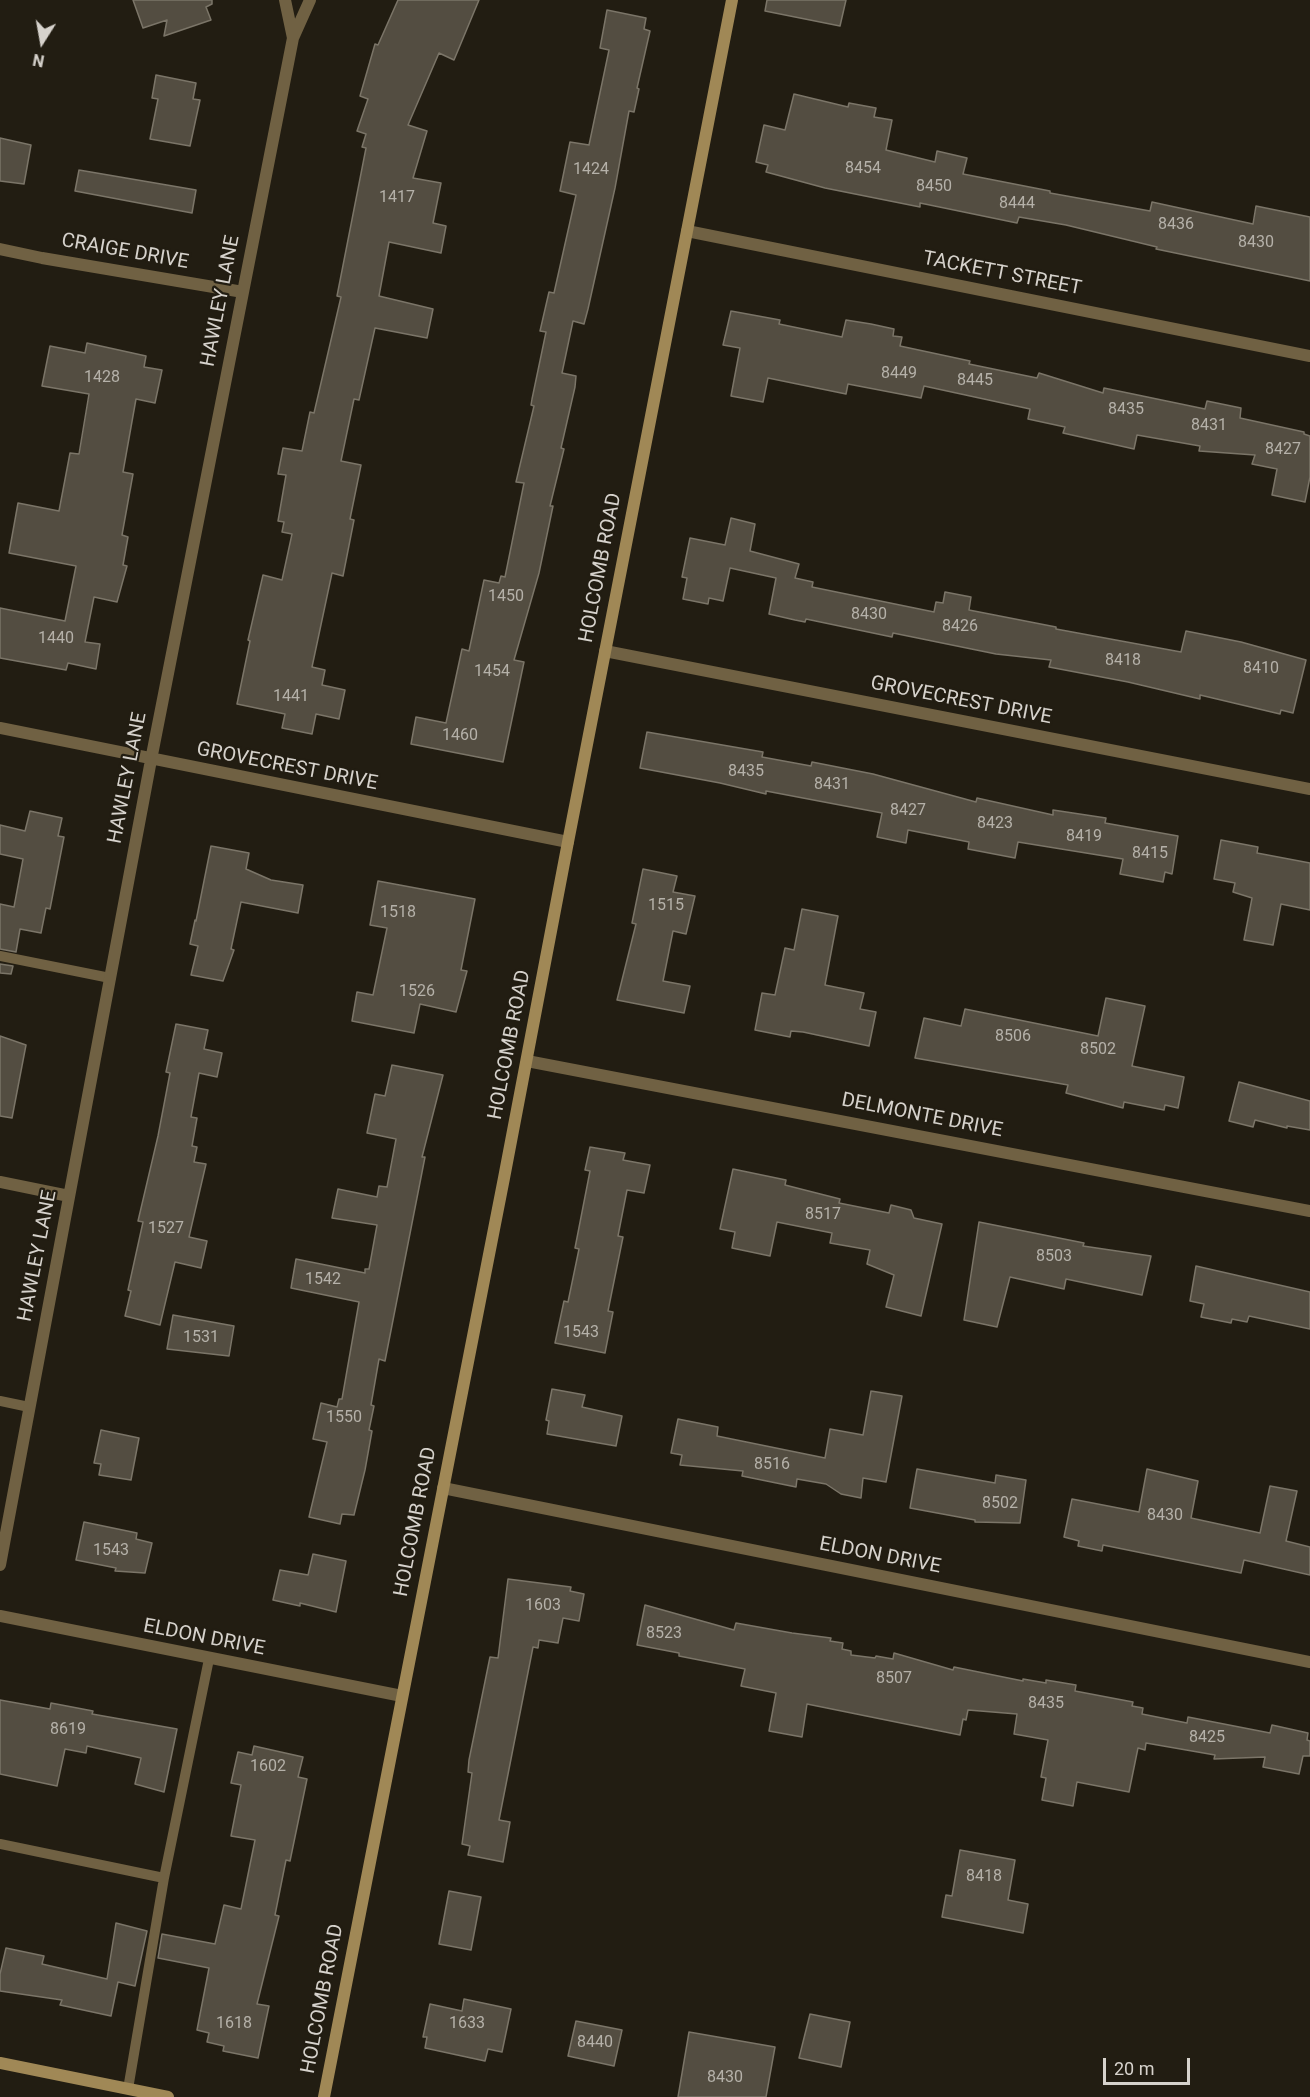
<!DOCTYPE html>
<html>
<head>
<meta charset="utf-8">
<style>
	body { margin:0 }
	#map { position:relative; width:1310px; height:2097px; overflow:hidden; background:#221d12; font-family:Roboto,sans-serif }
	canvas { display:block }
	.north { position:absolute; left:12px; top:12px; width:60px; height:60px; -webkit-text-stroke:4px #221d12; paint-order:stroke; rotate:191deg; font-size:16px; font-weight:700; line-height:24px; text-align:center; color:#d6d2cc }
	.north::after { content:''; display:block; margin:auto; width:21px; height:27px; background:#d6d2cc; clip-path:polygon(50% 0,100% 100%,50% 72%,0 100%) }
	.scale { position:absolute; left:1103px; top:2058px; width:87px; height:27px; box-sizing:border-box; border:3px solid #d6d2cc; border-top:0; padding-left:8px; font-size:18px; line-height:21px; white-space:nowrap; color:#d6d2cc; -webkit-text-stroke:4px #221d12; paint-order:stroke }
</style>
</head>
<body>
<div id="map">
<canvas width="1310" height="2097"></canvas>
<div class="north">N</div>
<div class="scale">20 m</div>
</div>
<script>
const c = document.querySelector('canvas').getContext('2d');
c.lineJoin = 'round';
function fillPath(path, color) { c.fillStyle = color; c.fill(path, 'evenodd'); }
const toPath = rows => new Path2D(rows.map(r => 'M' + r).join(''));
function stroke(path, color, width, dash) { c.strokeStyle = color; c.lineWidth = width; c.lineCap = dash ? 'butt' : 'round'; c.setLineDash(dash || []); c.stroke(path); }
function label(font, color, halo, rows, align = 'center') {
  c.font = font + ' Roboto,sans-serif'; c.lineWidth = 4.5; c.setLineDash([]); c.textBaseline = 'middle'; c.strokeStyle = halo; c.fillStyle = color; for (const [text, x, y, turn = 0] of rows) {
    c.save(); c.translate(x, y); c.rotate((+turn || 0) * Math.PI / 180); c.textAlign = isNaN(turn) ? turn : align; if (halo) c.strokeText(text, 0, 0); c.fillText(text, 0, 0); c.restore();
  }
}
const building = toPath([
	[133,0,212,0,212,4,206,7,211,20,164,36,167,20,143,28,133,0],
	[398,0,479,0,454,60,439,53,408,125,427,131,413,178,441,183,433,223,446,226,441,253,389,242,379,296,433,309,427,338,375,328,359,400,354,399,341,461,361,465,350,519,354,520,343,576,332,573,312,667,325,670,322,685,345,690,339,719,316,714,312,734,282,728,285,714,237,704,250,641,248,640,263,575,282,580,292,534,282,532,284,522,278,521,286,475,278,474,283,448,302,451,310,412,314,413,341,297,337,296,366,148,362,147,366,134,357,131,368,99,360,96,375,44,378,45,398,0],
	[767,0,846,0,840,26,765,11,767,0],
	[607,10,646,18,644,29,650,31,637,88,639,89,634,112,629,111,615,188,588,309,584,324,573,321,562,373,576,376,575,387,561,448,564,449,550,506,553,506,539,573,514,660,524,662,503,762,411,744,416,717,446,723,462,649,469,651,484,580,499,583,501,576,505,577,524,483,516,482,534,406,531,405,532,399,546,332,540,331,549,292,554,293,576,195,560,191,570,142,589,145,609,50,600,48,607,10],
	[156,75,196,83,193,99,200,100,190,146,150,139,158,99,152,98,156,75],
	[794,94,848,107,849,103,876,108,874,117,892,120,886,150,935,162,937,151,967,158,963,174,1050,191,1050,193,1150,211,1152,202,1253,224,1256,206,1310,217,1310,281,1156,249,1157,247,1066,225,1019,217,1017,223,920,203,920,207,825,188,766,172,768,165,756,162,764,125,785,130,794,94],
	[0,138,31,145,24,184,0,181,0,138],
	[79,170,196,190,192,213,75,191,79,170],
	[731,311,780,320,779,324,842,337,846,320,871,324,894,329,893,336,902,337,900,346,970,361,969,364,1037,378,1039,373,1103,393,1104,388,1205,409,1207,401,1241,408,1240,418,1304,432,1304,434,1310,436,1310,477,1305,502,1272,495,1277,469,1252,464,1255,455,1199,451,1200,446,1137,435,1134,449,1063,433,1065,427,1028,419,1030,409,924,386,921,398,848,384,846,394,768,378,763,402,731,396,740,348,723,345,731,311],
	[87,343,146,356,144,367,162,370,155,403,136,399,123,472,133,474,122,535,128,537,123,565,127,566,117,602,94,597,85,642,100,644,96,669,68,663,66,670,0,658,0,608,65,621,76,566,9,553,18,503,59,511,70,453,79,454,89,394,42,386,50,346,85,353,87,343],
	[731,518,755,524,750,551,799,564,795,578,813,582,812,587,934,612,936,602,943,603,945,592,971,597,969,610,1056,627,1056,629,1181,652,1186,631,1241,642,1306,660,1293,713,1281,710,1280,714,1200,695,1200,699,1128,682,1049,667,1051,660,996,654,893,633,892,637,806,619,805,622,795,620,769,614,776,578,730,568,723,601,709,598,708,604,683,599,687,578,682,577,690,538,725,545,731,518],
	[647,732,763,752,762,757,811,766,812,762,873,774,976,802,977,798,1053,815,1053,810,1106,818,1105,823,1178,836,1172,874,1165,872,1163,882,1120,874,1123,859,1018,842,1015,858,968,849,969,842,908,830,906,843,877,837,882,813,766,791,766,794,720,783,640,768,647,732],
	[30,811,62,818,58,836,64,837,50,909,46,908,41,933,20,929,16,952,0,949,0,904,14,907,23,859,0,854,0,825,25,831,30,811],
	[1221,840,1258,847,1257,853,1310,863,1310,910,1281,904,1273,945,1244,940,1252,898,1233,892,1235,883,1214,879,1221,840],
	[211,846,249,853,246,869,271,880,303,885,298,913,241,902,231,949,234,950,223,981,191,975,198,946,190,944,195,920,196,921,211,846],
	[643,869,677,876,673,892,695,896,686,934,673,931,663,981,690,986,684,1013,617,1000,636,924,632,923,643,869],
	[378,881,475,899,461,970,467,971,456,1012,420,1004,414,1033,352,1021,357,992,373,995,387,928,370,925,378,881],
	[802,909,838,916,825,985,864,993,860,1009,876,1012,869,1046,803,1032,791,1031,790,1037,755,1030,762,993,775,995,785,948,794,950,802,909],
	[0,964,13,966,11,974,0,973,0,964],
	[1106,998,1145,1006,1132,1066,1184,1077,1178,1108,1165,1105,1164,1110,1124,1102,1123,1108,1066,1093,1068,1085,915,1058,924,1018,961,1026,965,1009,1098,1036,1106,998],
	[176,1024,208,1030,204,1049,222,1053,217,1077,199,1073,191,1117,197,1118,192,1146,197,1147,194,1162,206,1164,189,1237,207,1241,201,1268,175,1262,160,1325,125,1316,131,1291,128,1290,143,1222,138,1221,158,1136,170,1073,166,1072,176,1024],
	[0,1036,26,1045,12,1118,0,1116,0,1036],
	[392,1065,443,1075,422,1157,425,1157,385,1361,379,1359,371,1405,374,1406,369,1430,372,1431,365,1470,354,1515,342,1514,340,1524,309,1517,327,1442,313,1439,321,1403,337,1407,339,1399,342,1399,359,1302,291,1288,296,1259,365,1273,365,1269,369,1269,377,1225,332,1218,338,1189,377,1197,379,1186,387,1187,396,1139,367,1133,375,1094,385,1096,392,1065],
	[1239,1082,1310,1101,1310,1130,1287,1126,1287,1128,1255,1120,1253,1127,1229,1121,1239,1082],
	[590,1147,625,1153,623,1160,650,1165,644,1193,627,1190,618,1236,623,1237,608,1311,613,1312,605,1353,555,1343,564,1301,568,1302,579,1249,575,1248,590,1171,585,1170,590,1147],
	[733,1169,786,1180,785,1185,840,1199,839,1203,889,1213,891,1205,911,1210,914,1218,942,1224,921,1316,886,1307,894,1275,867,1264,870,1250,830,1243,832,1233,777,1222,770,1256,732,1248,735,1232,720,1229,733,1169],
	[979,1222,1084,1243,1083,1246,1151,1256,1142,1295,1066,1279,1064,1289,1010,1277,997,1327,964,1320,979,1222],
	[1196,1266,1310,1292,1310,1329,1249,1316,1247,1322,1232,1319,1231,1323,1201,1317,1204,1304,1190,1301,1196,1266],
	[173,1315,234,1326,229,1356,167,1349,173,1315],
	[552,1389,585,1395,582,1407,622,1416,616,1446,547,1434,549,1421,546,1420,552,1389],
	[871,1391,902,1396,886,1482,863,1478,861,1498,841,1494,826,1484,797,1479,796,1487,742,1476,743,1471,680,1465,682,1455,671,1453,678,1419,718,1427,717,1436,825,1458,830,1429,863,1435,871,1391],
	[101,1430,139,1438,131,1480,99,1475,101,1464,94,1463,101,1430],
	[917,1469,995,1483,996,1475,1026,1480,1020,1523,975,1522,975,1520,910,1508,917,1469],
	[1147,1469,1198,1481,1191,1518,1260,1533,1270,1486,1297,1491,1286,1541,1310,1547,1310,1575,1244,1560,1241,1573,1103,1545,1102,1551,1078,1546,1079,1541,1064,1537,1072,1499,1139,1512,1147,1469],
	[84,1522,137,1533,136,1539,152,1543,145,1573,115,1571,116,1568,76,1560,84,1522],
	[313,1554,346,1561,336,1612,300,1603,300,1606,273,1600,280,1570,308,1575,313,1554],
	[508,1579,571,1587,570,1591,584,1594,579,1621,563,1618,558,1643,539,1640,538,1648,533,1647,499,1820,510,1822,503,1862,468,1855,470,1846,462,1844,472,1773,468,1772,469,1760,490,1657,498,1658,508,1579],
	[645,1605,734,1630,736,1623,792,1633,831,1638,830,1641,843,1643,842,1649,851,1651,851,1655,875,1658,876,1656,893,1659,894,1653,953,1670,954,1667,1023,1681,1023,1679,1046,1683,1046,1680,1076,1685,1075,1691,1133,1702,1132,1706,1143,1708,1142,1714,1187,1723,1188,1717,1270,1733,1272,1725,1308,1733,1307,1740,1310,1741,1310,1756,1303,1756,1299,1774,1263,1767,1265,1757,1214,1759,1215,1755,1146,1743,1145,1750,1138,1748,1129,1792,1077,1782,1073,1806,1042,1800,1046,1778,1041,1777,1048,1740,1014,1734,1017,1714,968,1710,966,1720,963,1719,960,1735,807,1704,802,1737,769,1731,776,1693,741,1686,745,1669,679,1656,679,1653,637,1645,645,1605],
	[0,1700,50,1709,51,1703,93,1711,92,1714,177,1729,164,1792,135,1784,141,1758,87,1746,86,1753,65,1749,57,1786,0,1774,0,1700],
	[254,1746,303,1757,298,1777,307,1779,290,1861,286,1860,275,1915,279,1916,257,2004,269,2006,258,2058,223,2051,224,2046,207,2042,209,2033,197,2030,209,1968,158,1958,162,1934,215,1944,224,1905,241,1909,255,1840,231,1836,241,1785,231,1783,238,1752,252,1755,254,1746],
	[960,1850,1015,1860,1008,1900,1028,1904,1023,1933,942,1917,946,1895,952,1896,960,1850],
	[449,1891,481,1897,471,1950,439,1944,449,1891],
	[116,1923,147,1931,135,1986,118,1982,111,2016,60,2005,62,2000,0,1991,0,1974,6,1948,44,1956,42,1964,107,1979,116,1923],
	[464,1999,511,2009,502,2052,488,2049,485,2061,425,2048,427,2037,423,2037,430,2004,462,2011,464,1999],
	[810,2014,850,2022,841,2067,799,2058,810,2014],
	[576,2021,622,2030,614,2066,568,2056,576,2021],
	[689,2032,775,2047,766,2097,678,2097,689,2032]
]);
const lane = toPath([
	[0,956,110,978],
	[0,1401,29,1407],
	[0,1844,164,1878],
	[128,2089,164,1878,209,1659]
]);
const street = toPath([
	[293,38,310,0],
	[687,231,1310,356],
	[0,249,42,258,243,292],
	[605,651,1310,789],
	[0,728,568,842],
	[527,1061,1310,1211],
	[0,1182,69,1196],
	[443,1488,1310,1662],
	[0,1565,151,760,293,38,285,0],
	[0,1616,402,1696]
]);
const secondary = toPath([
	[0,2063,168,2097],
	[324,2097,504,1178,568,842,732,0]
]);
const numberNames = [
	["8454",863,169],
	["1424",591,170],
	["8450",934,187],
	["1417",397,198],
	["8444",1017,204],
	["8436",1176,225],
	["8430",1256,243],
	["8449",899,374],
	["1428",102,378],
	["8445",975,381],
	["8435",1126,410],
	["8431",1209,426],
	["8427",1283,450],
	["1450",506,597],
	["8430",869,615],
	["8426",960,627],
	["1440",56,639],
	["8418",1123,661],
	["8410",1261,669],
	["1454",492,672],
	["1441",291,697],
	["1460",460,736],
	["8435",746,772],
	["8431",832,785],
	["8427",908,811],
	["8423",995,824],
	["8419",1084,837],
	["8415",1150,854],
	["1515",666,906],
	["1518",398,913],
	["1526",417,992],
	["8506",1013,1037],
	["8502",1098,1050],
	["8517",823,1215],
	["1527",166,1229],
	["8503",1054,1257],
	["1542",323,1280],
	["1543",581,1333],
	["1531",201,1338],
	["1550",344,1418],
	["8516",772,1465],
	["8502",1000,1504],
	["8430",1165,1516],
	["1543",111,1551],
	["1603",543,1606],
	["8523",664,1634],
	["8507",894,1679],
	["8435",1046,1704],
	["8619",68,1730],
	["8425",1207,1738],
	["1602",268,1767],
	["8418",984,1877],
	["1618",234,2024],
	["1633",467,2024],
	["8440",595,2043],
	["8430",725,2078]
];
const streetNames = [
	["CRAIGE DRIVE",125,252,10],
	["TACKETT STREET",1002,274,11],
	["HAWLEY LANE",221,301,-79],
	["HOLCOMB ROAD",601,568,-79],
	["GROVECREST DRIVE",961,701,11],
	["GROVECREST DRIVE",287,767,11],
	["HAWLEY LANE",128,778,-79],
	["HOLCOMB ROAD",510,1045,-79],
	["DELMONTE DRIVE",922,1116,11],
	["HAWLEY LANE",38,1256,-79],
	["HOLCOMB ROAD",416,1522,-79],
	["ELDON DRIVE",880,1556,11],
	["ELDON DRIVE",204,1638,11],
	["HOLCOMB ROAD",323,1999,-79]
];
fillPath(building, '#534d41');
stroke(building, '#7b7568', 1.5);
stroke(lane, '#706143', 10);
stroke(street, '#706143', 12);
stroke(secondary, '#a08856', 12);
label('16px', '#b5b1a9', null, numberNames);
label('20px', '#d6d2cc', '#221d12', streetNames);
</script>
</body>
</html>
